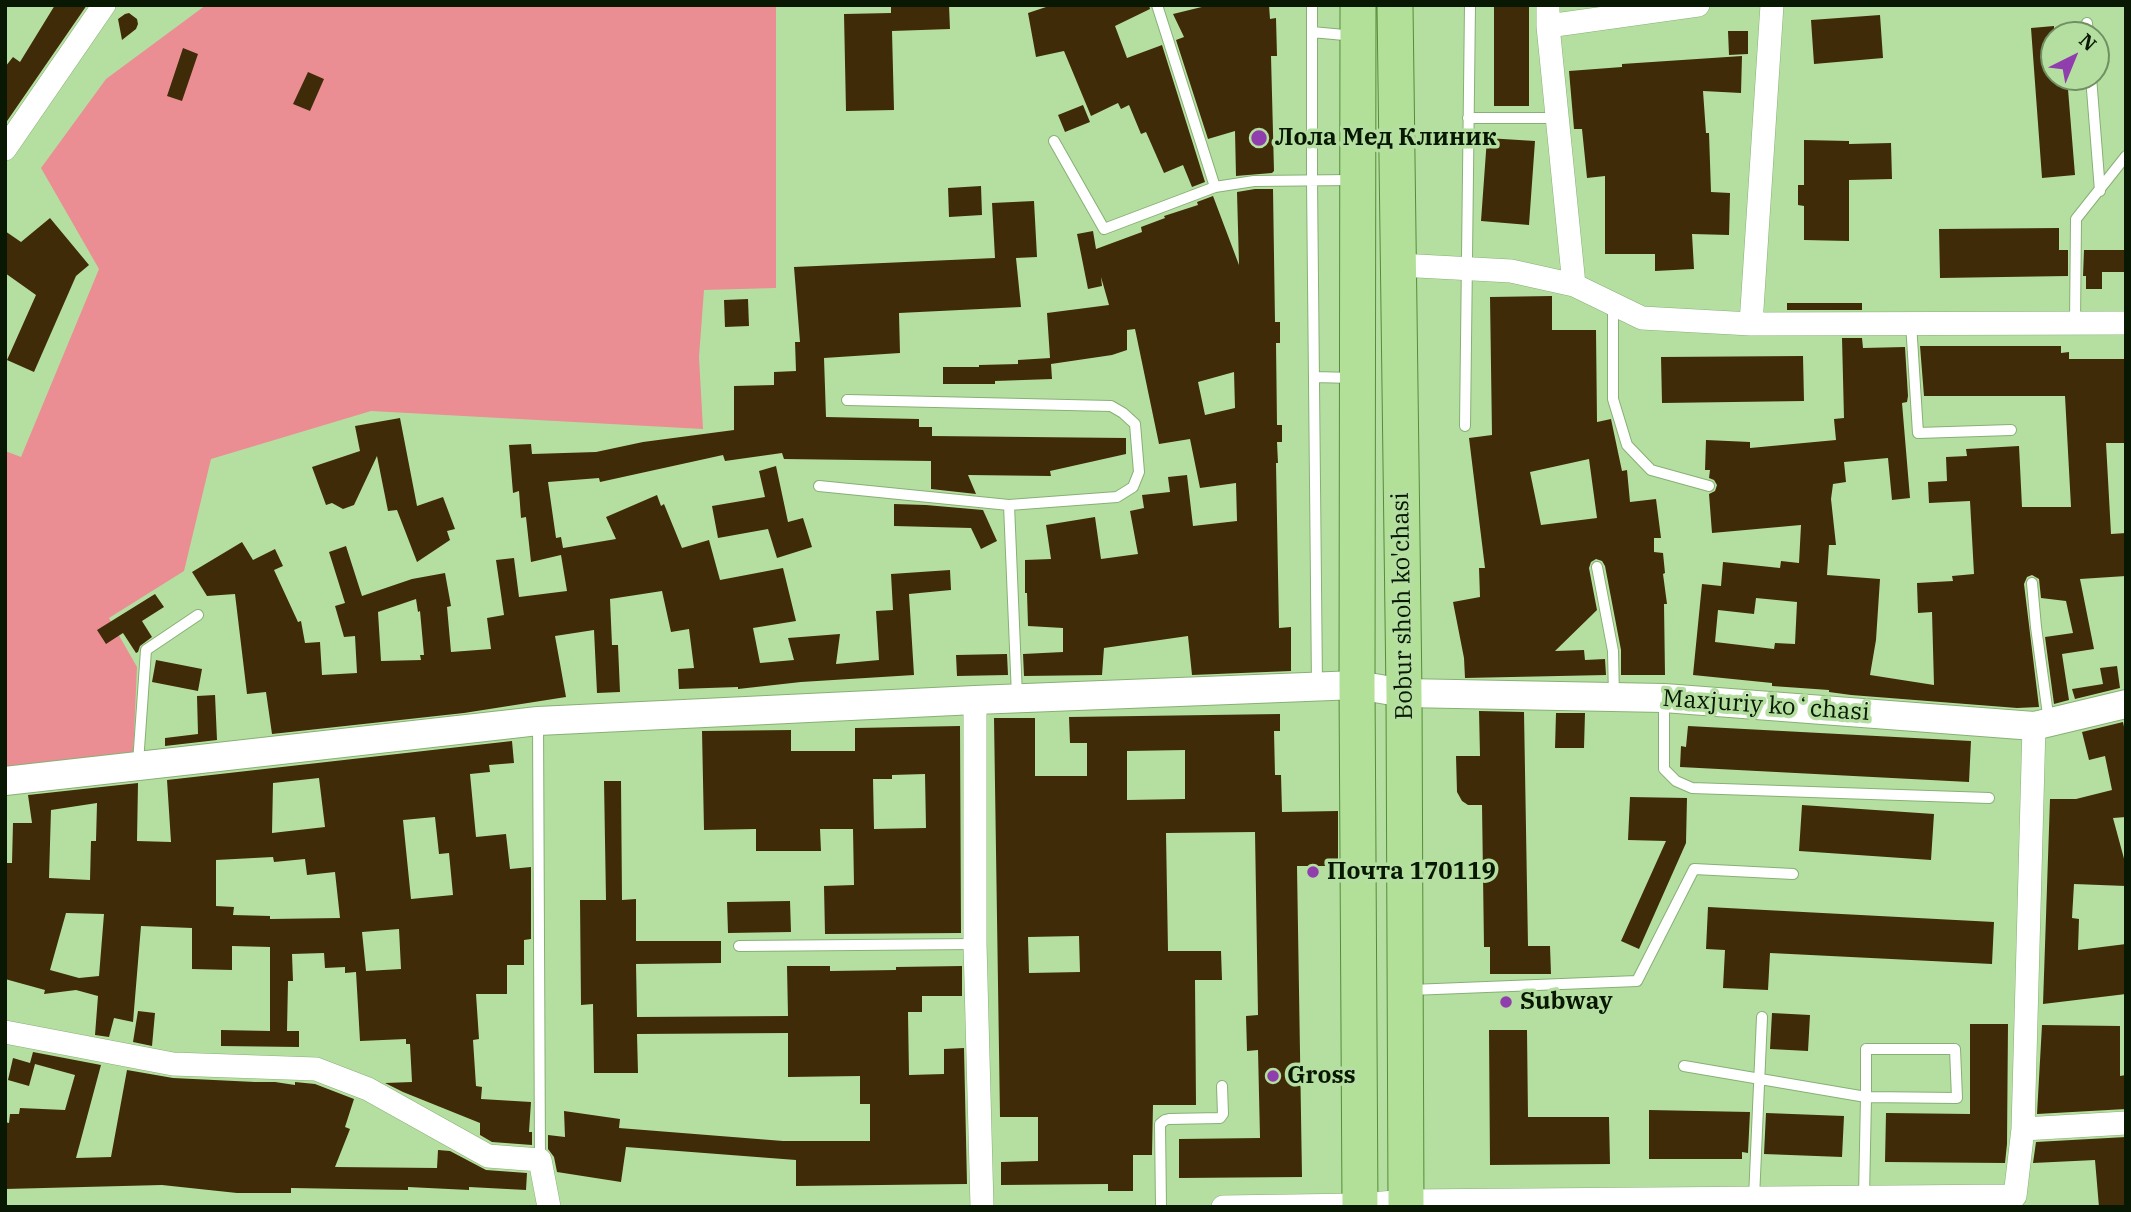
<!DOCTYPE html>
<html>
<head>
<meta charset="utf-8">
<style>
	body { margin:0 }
	#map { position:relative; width:2131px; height:1212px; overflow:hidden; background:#b5dfa1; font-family:"IBM Plex Serif",serif }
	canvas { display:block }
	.frame { position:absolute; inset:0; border:7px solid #091803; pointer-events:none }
	.north { position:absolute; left:2040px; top:21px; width:70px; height:70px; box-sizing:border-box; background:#b5dfa1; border:2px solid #708f62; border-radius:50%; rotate:43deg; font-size:19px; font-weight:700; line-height:28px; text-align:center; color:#091803 }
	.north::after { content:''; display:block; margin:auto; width:24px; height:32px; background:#903ead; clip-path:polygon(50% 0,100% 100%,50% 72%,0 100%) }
</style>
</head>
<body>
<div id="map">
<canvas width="2131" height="1212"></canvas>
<div class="frame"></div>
<div class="north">N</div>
</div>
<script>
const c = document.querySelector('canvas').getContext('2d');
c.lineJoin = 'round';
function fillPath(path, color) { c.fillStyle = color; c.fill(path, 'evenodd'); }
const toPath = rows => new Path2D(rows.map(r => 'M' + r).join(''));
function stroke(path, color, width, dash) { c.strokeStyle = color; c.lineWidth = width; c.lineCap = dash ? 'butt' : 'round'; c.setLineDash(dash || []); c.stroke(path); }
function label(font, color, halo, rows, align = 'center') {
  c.font = font + ' "IBM Plex Serif",serif'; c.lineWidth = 7; c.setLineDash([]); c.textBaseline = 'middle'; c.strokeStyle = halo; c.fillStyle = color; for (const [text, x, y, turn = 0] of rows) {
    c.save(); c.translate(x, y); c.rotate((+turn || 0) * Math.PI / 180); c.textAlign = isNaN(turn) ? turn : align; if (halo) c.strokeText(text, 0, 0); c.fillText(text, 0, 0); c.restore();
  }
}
const green = toPath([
	[206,5,776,5,776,288,704,290,699,357,703,429,371,411,211,459,184,571,109,618,137,667,133,758,5,771,5,451,21,457,99,269,41,168,106,79]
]);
const building = toPath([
	[55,5,87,5,5,124,5,67,13,57,20,62],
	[891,5,949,5,950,29,892,31,894,110,846,111,844,14,891,13],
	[1052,5,1149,5,1150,9,1115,26,1127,58,1162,45,1205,182,1192,187,1183,165,1164,173,1146,132,1141,134,1129,105,1121,109,1118,103,1091,116,1064,51,1036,57,1028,13],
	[1210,5,1269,5,1270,19,1276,18,1277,56,1271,56,1274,171,1272,173,1236,176,1235,131,1208,139,1176,40,1184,37,1173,14],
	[1494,5,1529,5,1529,106,1494,106],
	[129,13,137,19,138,24,136,29,122,40,118,19,125,14],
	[1880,15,1883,58,1814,64,1811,20],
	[2054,26,2054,77,2067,77,2075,175,2042,178,2031,28],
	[1728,31,1748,31,1748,54,1729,55],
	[183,48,198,54,182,101,167,96],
	[1742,56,1741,93,1703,91,1706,133,1709,133,1711,192,1730,193,1729,235,1692,234,1694,269,1655,271,1655,254,1605,254,1605,176,1587,178,1582,129,1574,129,1569,71,1622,67,1622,64],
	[308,72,324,79,310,111,293,104],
	[1083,105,1090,122,1065,132,1058,115],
	[1487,138,1535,141,1529,225,1481,221],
	[1804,140,1849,141,1849,144,1891,143,1892,179,1849,180,1849,241,1804,240,1804,206,1798,205,1798,185,1804,185],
	[981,186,982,215,949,217,948,188],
	[1255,189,1273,189,1275,322,1280,322,1280,343,1276,343,1277,425,1282,425,1282,442,1277,442,1278,463,1276,463,1279,628,1291,627,1291,671,1192,675,1188,636,1104,648,1102,675,1024,676,1023,654,1063,652,1063,628,1028,626,1027,593,1025,593,1025,560,1051,559,1046,525,1095,517,1101,559,1138,554,1130,511,1144,508,1142,495,1170,492,1168,477,1187,475,1193,526,1237,521,1236,483,1200,488,1190,439,1159,444,1135,329,1127,330,1127,350,1112,355,1051,364,1052,379,995,381,995,384,943,384,943,367,979,367,979,365,1018,364,1018,360,1050,358,1047,313,1109,305,1101,277,1102,286,1088,289,1077,234,1093,231,1096,249,1142,232,1141,227,1165,218,1164,216,1198,205,1197,202,1213,196,1239,265,1237,192],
	[1234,372,1235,408,1205,415,1198,382],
	[1034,201,1037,257,1016,258,1021,307,899,313,900,353,824,358,826,417,919,419,919,427,932,427,932,436,1126,438,1126,454,1050,471,1051,476,968,475,976,494,931,489,931,461,784,459,782,453,725,461,723,455,600,482,599,478,548,482,556,538,561,537,563,548,616,539,606,517,657,495,661,506,664,504,682,548,709,540,720,580,783,568,796,621,753,628,760,663,794,660,788,638,840,634,836,664,879,660,876,611,893,610,891,574,950,570,951,590,909,594,914,675,801,682,738,689,738,687,679,689,678,669,694,668,689,629,671,632,662,591,610,599,612,645,618,645,620,692,597,693,594,630,555,636,566,697,464,713,272,734,266,692,247,694,235,594,207,596,192,572,242,542,253,560,275,549,283,566,274,570,298,622,301,621,305,643,320,642,322,675,357,673,355,636,344,637,335,606,345,603,329,552,346,546,362,596,412,579,445,573,451,606,447,607,451,652,491,649,487,618,504,615,496,560,514,558,519,597,567,591,561,555,531,562,526,517,521,518,519,491,513,493,509,445,531,444,532,454,596,452,643,442,734,430,734,386,774,385,774,372,796,371,795,342,800,342,794,267,995,258,992,203],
	[416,599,418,612,420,611,424,655,420,655,421,660,381,661,378,612],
	[50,218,89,265,76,276,34,372,7,360,36,295,5,273,5,231,21,242],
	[2059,228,2059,250,2068,250,2068,276,1940,278,1939,229],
	[2084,250,2126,250,2126,272,2102,272,2102,289,2086,289,2086,276,2083,276],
	[1552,296,1552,330,1596,330,1597,422,1611,419,1622,471,1627,470,1630,502,1656,499,1661,538,1654,538,1654,552,1663,553,1665,573,1663,574,1667,604,1664,604,1665,675,1621,675,1621,650,1605,566,1602,561,1596,559,1591,562,1589,568,1597,610,1555,651,1584,650,1585,660,1605,659,1606,675,1465,678,1464,658,1453,602,1480,597,1479,568,1485,568,1469,438,1492,435,1490,297],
	[1589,459,1597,518,1541,525,1530,472],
	[748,299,749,326,725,327,724,300],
	[1787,303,1862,303,1862,310,1787,310],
	[1842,338,1862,338,1863,348,1905,347,1908,396,1907,402,1902,403,1910,498,1892,500,1888,458,1844,462,1846,482,1833,484,1831,499,1836,545,1829,545,1827,575,1880,579,1876,640,1870,675,1934,685,1932,612,1918,613,1917,583,1953,581,1952,576,1974,574,1970,501,1929,503,1928,482,1947,481,1946,457,1967,456,1966,449,2019,446,2022,507,2071,507,2065,396,1924,396,1920,346,2061,346,2061,353,2069,352,2069,359,2126,359,2126,443,2106,443,2111,534,2126,533,2126,576,2080,579,2094,649,2062,654,2069,700,2054,704,2045,637,2073,633,2066,601,2041,598,2039,579,2032,575,2027,577,2024,584,2039,707,2017,708,1851,695,1829,692,1829,690,1772,686,1772,683,1693,675,1702,584,1721,586,1723,562,1780,568,1781,561,1799,563,1801,525,1712,533,1709,494,1715,491,1717,485,1714,480,1709,478,1710,470,1705,470,1706,440,1750,442,1750,448,1836,440,1834,419,1844,418],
	[1756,598,1797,602,1795,644,1775,643,1774,649,1715,642,1718,610,1754,614],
	[1803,356,1804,401,1662,403,1661,357],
	[400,418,417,506,443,497,455,529,447,531,450,540,417,562,397,510,388,511,377,456,354,505,343,509,332,503,326,505,312,467,360,451,355,426],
	[776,466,788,522,803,518,812,547,777,558,768,529,718,538,712,506,765,497,759,471],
	[894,504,926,505,983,510,997,541,981,549,971,528,894,526],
	[155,594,164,607,142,621,152,637,140,646,138,652,136,653,123,633,106,644,97,630],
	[1007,654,1008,675,957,676,956,655],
	[156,660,202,669,198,691,152,682],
	[2117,666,2120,688,2075,699,2072,689,2103,684,2100,668],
	[215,695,217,740,165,746,165,738,198,734,197,696],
	[1479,711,1524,712,1528,946,1550,946,1551,974,1490,974,1490,947,1484,947,1482,805,1468,805,1462,801,1457,792,1456,756,1480,756],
	[1556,713,1585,713,1584,748,1555,748],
	[1280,714,1280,731,1274,731,1275,775,1281,775,1282,812,1338,811,1338,866,1297,866,1302,1177,1179,1178,1179,1139,1260,1138,1258,1050,1247,1051,1246,1016,1258,1015,1255,832,1166,833,1168,951,1221,951,1222,980,1195,980,1196,1105,1153,1105,1152,1155,1133,1155,1133,1191,1108,1191,1108,1184,1001,1185,1001,1162,1038,1161,1038,1117,1000,1117,994,718,1035,718,1035,776,1087,776,1087,743,1070,743,1069,717],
	[1185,750,1185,799,1127,800,1127,751],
	[1079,936,1080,972,1029,973,1028,937],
	[2123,722,2126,736,2126,817,2113,818,2126,866,2126,886,2074,884,2072,918,2079,919,2078,950,2126,944,2126,994,2043,1004,2050,799,2076,799,2112,790,2105,756,2089,760,2082,732],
	[960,726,961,933,825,934,824,886,854,885,853,829,820,829,821,851,756,851,756,829,704,830,702,731,791,730,791,751,855,751,855,728],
	[925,774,926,828,874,829,873,779,892,779,892,775],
	[1688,726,1971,741,1969,782,1680,767,1681,746,1686,747],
	[512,741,514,763,489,765,490,772,470,774,476,837,506,834,510,869,531,867,531,939,524,940,524,965,507,965,507,994,476,994,479,1039,473,1040,476,1086,482,1087,481,1099,531,1102,529,1132,532,1132,532,1145,492,1142,480,1135,480,1123,403,1092,385,1083,412,1082,410,1044,406,1044,406,1039,360,1041,356,972,345,973,345,967,325,968,324,953,292,954,293,981,288,981,287,1031,299,1031,299,1047,221,1046,221,1030,270,1031,270,947,232,946,232,970,192,969,192,928,141,926,133,1022,114,1018,109,1037,95,1035,98,996,76,990,44,994,45,990,5,979,5,863,12,863,13,823,32,823,28,795,138,783,137,841,171,842,167,780],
	[319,778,325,827,272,833,273,783],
	[97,803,96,841,91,841,90,880,49,878,51,810],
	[435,817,439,854,449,853,453,895,411,899,403,820],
	[273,857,274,862,305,859,307,875,335,872,340,918,270,919,270,916,233,915,234,907,216,906,216,860],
	[66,913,104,914,99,976,79,978,50,970],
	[399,929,401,969,366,971,362,932],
	[604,781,621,781,622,900,636,899,636,941,721,941,721,963,636,964,637,1017,788,1016,787,966,830,966,830,971,896,970,896,967,962,966,962,996,922,996,922,1012,908,1012,909,1075,944,1074,944,1049,964,1048,967,1184,796,1186,796,1160,626,1147,621,1182,557,1172,554,1157,548,1149,548,1135,565,1137,564,1111,620,1119,619,1128,783,1141,870,1141,870,1104,860,1104,860,1076,788,1077,788,1033,637,1034,638,1073,594,1073,593,1004,581,1005,580,900,606,900],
	[1630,797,1687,798,1686,843,1639,949,1621,941,1666,841,1628,840],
	[1802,805,1934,814,1931,860,1799,851],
	[790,901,791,932,728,933,727,902],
	[1708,907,1994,922,1992,964,1770,953,1768,990,1723,988,1725,950,1706,949],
	[138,1011,155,1013,152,1046,133,1042],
	[1772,1013,1810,1015,1808,1051,1770,1049],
	[1970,1024,2008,1024,2007,1144,2005,1163,1885,1162,1886,1113,1970,1114],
	[2042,1025,2120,1026,2120,1076,2126,1075,2126,1109,2037,1114],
	[1489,1030,1527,1030,1528,1117,1609,1117,1610,1164,1490,1165],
	[33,1052,101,1065,76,1158,111,1157,127,1070,173,1078,255,1082,275,1082,295,1085,295,1082,315,1084,354,1099,345,1127,350,1129,335,1167,437,1168,438,1150,450,1151,486,1170,527,1173,526,1190,469,1187,469,1190,408,1187,408,1190,291,1188,291,1193,237,1193,162,1185,5,1189,5,1122,9,1123,10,1114,19,1114,20,1108,65,1110,75,1075,35,1064,29,1086,8,1080,13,1058,30,1063],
	[1649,1110,1750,1112,1748,1153,1742,1152,1742,1159,1649,1159],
	[1766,1113,1844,1116,1842,1157,1764,1154],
	[2126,1137,2126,1207,2099,1207,2095,1160,2033,1163,2036,1142]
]);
const service = toPath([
	[1157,5,1215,187],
	[1312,5,1312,180,1317,685],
	[2087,23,2088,35],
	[1312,32,1355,36],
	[2091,77,2100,191],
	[1468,118,1557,118],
	[1054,141,1104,229,1215,187,1254,181,1352,180],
	[1613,304,1613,399,1627,445,1651,470,1709,486],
	[1911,323,1918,433,2011,430],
	[2075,323,2076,219,2126,156],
	[1314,377,1353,378],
	[847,400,1111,406,1123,413,1135,424,1139,472,1133,487,1117,497,1009,505,1017,696],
	[1465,426,1470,5],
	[819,486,1009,505],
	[1597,567,1613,651,1614,697],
	[2032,583,2036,627,2049,722],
	[1664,700,1664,769,1676,781,1692,788,1989,798],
	[538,721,540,1160],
	[138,763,146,650,198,615],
	[739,946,975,944],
	[1411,990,1637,981,1694,869,1793,874],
	[1684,1066,1866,1097,1957,1098,1955,1049,1866,1049,1866,1097,1864,1197],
	[1754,1198,1762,1017],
	[1161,1207,1160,1124,1165,1120,1169,1119,1220,1118,1223,1114,1222,1086]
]);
const minor = toPath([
	[1548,5,1548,26,1698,5],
	[1772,5,1751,324,2126,323],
	[1548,26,1574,285],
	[5,149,104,5],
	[1399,265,1511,271,1574,285,1642,318,1751,324],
	[975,700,975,944,982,1207],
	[2034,726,2023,1129,2126,1123],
	[5,1032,173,1064,316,1069,368,1089,488,1156,540,1160,549,1207],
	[1223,1207,1360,1205,1406,1201,2015,1196,2023,1129]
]);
const tertiary = toPath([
	[5,781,538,721,975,700,1357,685,1404,693,1664,698,2034,726,2126,704]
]);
const primary = toPath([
	[1358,5,1357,685,1360,1207],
	[1395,5,1404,693,1406,1207]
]);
const markers = [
	[1259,138,9,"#903ead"],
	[1313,872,7,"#903ead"],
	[1506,1002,7,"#903ead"],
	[1273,1076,7,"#903ead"]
];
const poiNames = [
	["Лола Мед Клиник",1275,138],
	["Почта 170119",1327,872],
	["Subway",1520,1002],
	["Gross",1287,1076]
];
const streetNames = [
	["Bobur shoh ko'chasi",1403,606,-91],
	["Maxjuriy koʻchasi",1766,706,4]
];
fillPath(green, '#ea8e94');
fillPath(building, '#402b09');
stroke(service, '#87b074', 12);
stroke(minor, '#87b074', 24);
stroke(tertiary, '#87b074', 30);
stroke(primary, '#558c38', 37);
stroke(service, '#fff', 10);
stroke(minor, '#fff', 23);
stroke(tertiary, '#fff', 28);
stroke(primary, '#b2e098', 35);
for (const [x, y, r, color] of markers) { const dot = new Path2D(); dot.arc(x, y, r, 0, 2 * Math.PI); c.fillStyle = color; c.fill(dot); stroke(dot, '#b5dfa1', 2.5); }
label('bold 24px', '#091803', '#b5dfa1', poiNames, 'left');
label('24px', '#091803', '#b5dfa1', streetNames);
</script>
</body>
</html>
